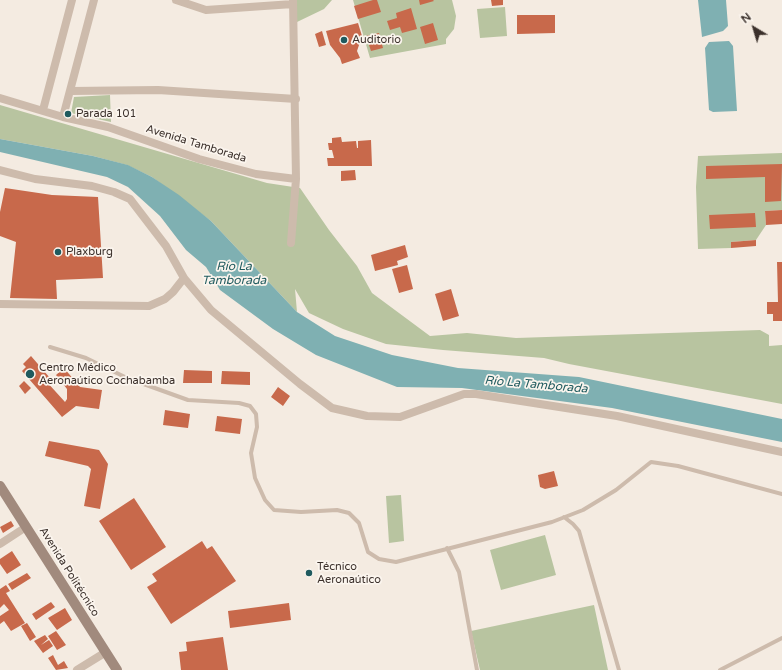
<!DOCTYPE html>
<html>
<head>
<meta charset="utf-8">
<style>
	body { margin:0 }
	#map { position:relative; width:782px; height:670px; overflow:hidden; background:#f4ebe1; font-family:"Varela Round",sans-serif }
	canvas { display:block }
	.north { position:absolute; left:734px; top:8px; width:40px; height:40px; -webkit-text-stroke:3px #fbf5ee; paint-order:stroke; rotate:322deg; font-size:11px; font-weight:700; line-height:16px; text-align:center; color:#3b302b }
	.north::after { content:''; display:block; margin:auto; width:14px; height:18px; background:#3b302b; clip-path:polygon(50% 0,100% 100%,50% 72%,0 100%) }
</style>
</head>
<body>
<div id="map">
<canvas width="782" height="670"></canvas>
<div class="north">N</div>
</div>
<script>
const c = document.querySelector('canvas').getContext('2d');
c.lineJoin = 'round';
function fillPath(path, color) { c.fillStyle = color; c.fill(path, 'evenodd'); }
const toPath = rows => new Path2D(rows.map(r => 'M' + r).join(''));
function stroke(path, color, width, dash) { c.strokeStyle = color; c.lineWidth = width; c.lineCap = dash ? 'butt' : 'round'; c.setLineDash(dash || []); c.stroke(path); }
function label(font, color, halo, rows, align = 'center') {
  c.font = font + ' "Varela Round",sans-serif'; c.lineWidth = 3.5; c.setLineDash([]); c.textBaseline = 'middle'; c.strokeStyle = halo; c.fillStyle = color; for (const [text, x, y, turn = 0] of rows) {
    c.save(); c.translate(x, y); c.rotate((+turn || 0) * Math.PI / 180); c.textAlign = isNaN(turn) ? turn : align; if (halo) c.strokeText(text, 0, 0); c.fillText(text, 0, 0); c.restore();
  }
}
const green = toPath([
	[297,0,332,0,324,9,297,22],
	[353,0,452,0,456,16,454,29,446,39,446,44,370,58],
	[505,7,507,36,480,38,477,9],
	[110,95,111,122,71,113,74,97],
	[0,105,267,183,300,188,329,230,357,266,372,293,430,336,467,333,516,338,760,330,769,335,769,346,782,345,782,404,569,364,544,358,443,350,386,344,343,329,309,313,295,289,297,312,211,221,152,177,127,165,93,156,0,139],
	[782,153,782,210,765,211,766,225,756,240,731,242,731,248,698,249,696,187,698,156],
	[401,495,404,541,389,543,386,496],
	[545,535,556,575,501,590,490,550],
	[594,605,608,670,480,670,471,631]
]);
const water = toPath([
	[698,0,726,0,728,26,723,31,702,37],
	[729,41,733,46,737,111,713,112,709,110,705,48,709,42],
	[0,139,93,156,128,165,152,177,179,195,211,221,297,312,335,336,392,355,458,368,579,377,782,419,782,442,612,408,462,388,397,387,354,370,316,355,273,329,220,290,206,267,186,250,160,216,128,187,107,177,0,152]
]);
const building = toPath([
	[373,0,377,0,381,12,358,19,354,6],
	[419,0,433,0,434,1,420,5],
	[491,0,503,0,503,5,492,6],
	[411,8,417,29,402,33,400,27,390,30,387,21,397,18,396,13],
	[517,15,555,15,555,33,517,34],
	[358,23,362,36,357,51,360,58,342,64,340,58,330,45,326,31],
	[433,23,438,40,425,44,420,27],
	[322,31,326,45,319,47,315,34],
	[379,33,383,48,371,51,366,36],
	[341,137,342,142,356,141,357,148,358,148,358,141,371,140,372,166,328,166,327,158,334,158,332,150,329,150,328,143,332,143,332,138],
	[782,164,781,201,765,202,765,177,706,179,706,166],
	[355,170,356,180,341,181,341,171],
	[5,188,52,195,98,197,103,278,56,280,57,299,10,298,16,242,0,236,0,212],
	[782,210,782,224,766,225,765,211],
	[755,213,756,227,710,229,709,215],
	[756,240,756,246,731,248,731,242],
	[405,245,408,257,397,261,398,265,375,271,371,255],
	[777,262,782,262,782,321,773,321,773,314,767,314,767,302,778,302],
	[407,265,413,289,399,293,392,269],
	[451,289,459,316,443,321,435,294],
	[31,356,50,378,46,381,65,402,67,399,67,389,56,375,64,368,80,387,102,390,99,409,76,406,62,417,22,371,26,367,23,364],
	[184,370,212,371,212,383,183,383],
	[222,371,250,372,250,385,221,384],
	[24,381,31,388,25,394,19,386],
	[278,387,290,396,283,406,271,397],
	[165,410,190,414,188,428,163,425],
	[217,416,242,419,240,434,215,431],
	[49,441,99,450,108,464,100,509,84,506,91,469,88,466,45,456],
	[554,471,558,486,545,489,540,487,538,475],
	[134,498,166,547,131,570,99,521],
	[11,521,14,526,3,533,0,527],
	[202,541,207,549,212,546,236,581,171,624,147,587,157,581,152,574],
	[12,551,21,565,7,574,0,564,0,559],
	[27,573,31,578,12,590,8,584],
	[6,585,10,591,6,593,25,623,11,631,4,621,0,624,0,616,9,610,4,604,0,608,0,589],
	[51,602,55,607,36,620,32,614],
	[289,603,291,620,230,628,228,611],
	[65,608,72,620,57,630,48,618],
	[27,623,36,637,30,641,21,626],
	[56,631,66,645,57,650,48,636],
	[45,635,48,639,41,645,49,640,53,646,43,653,34,641],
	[223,637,228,670,181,670,179,652,187,651,186,642],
	[53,655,58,665,64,661,68,668,56,670,48,658]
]);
const service = toPath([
	[50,347,86,358,127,378,188,400,239,403,250,406,256,414,257,427,251,453,255,478,265,500,274,510,301,512,337,510,349,513,359,523,368,552,379,559,396,562,552,522,583,510,616,490,651,462,678,466,782,494],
	[564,517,573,524,579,531,619,670],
	[447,548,459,572,477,670],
	[720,670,782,638]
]);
const minor = toPath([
	[176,0,206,10,293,4],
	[71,91,158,90,296,99],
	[0,98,63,117,108,127,199,159,256,174,296,179],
	[43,110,72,0],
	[63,117,94,0],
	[0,170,35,179,92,186,114,192,130,199,166,246,184,278,211,310,300,384,332,408,367,416,400,417,464,394,476,394,617,416,782,452],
	[291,243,296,179,293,0],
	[0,304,149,306,165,299,173,292,184,278],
	[0,544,26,527],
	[77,670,106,652]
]);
const secondary = toPath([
	[0,486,117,670]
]);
const markers = [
	[344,40,4,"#1f5a5e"],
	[68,114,4,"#1f5a5e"],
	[58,252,4,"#1f5a5e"],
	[30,374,5,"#1f5a5e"],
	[309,573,4,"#1f5a5e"]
];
const poiNames = [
	["Auditorio",352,40],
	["Parada 101",76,114],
	["Plaxburg",66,252],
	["Centro Médico",39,368],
	["Aeronaútico Cochabamba",39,381],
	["Técnico",317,567],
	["Aeronaútico",317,580]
];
const streetNames = [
	["Avenida Tamborada",196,144,17],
	["Avenida Politécnico",69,572,58]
];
const waterNames = [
	["Río La",234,267],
	["Tamborada",234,281],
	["Río La Tamborada",536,385,5]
];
fillPath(green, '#b8c4a0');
fillPath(water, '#7fb0b2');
fillPath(building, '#c8694b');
stroke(service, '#cdbbac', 4);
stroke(minor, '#cdbbac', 8);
stroke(secondary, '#a18a7d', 10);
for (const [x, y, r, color] of markers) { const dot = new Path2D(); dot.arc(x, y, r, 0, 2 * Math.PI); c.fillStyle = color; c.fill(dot); stroke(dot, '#fbf5ee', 1.5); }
label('11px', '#3b302b', '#fbf5ee', poiNames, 'left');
label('11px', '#3b302b', '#fbf5ee', streetNames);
label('italic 12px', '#1f5a5e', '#fbf5ee', waterNames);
</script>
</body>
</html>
